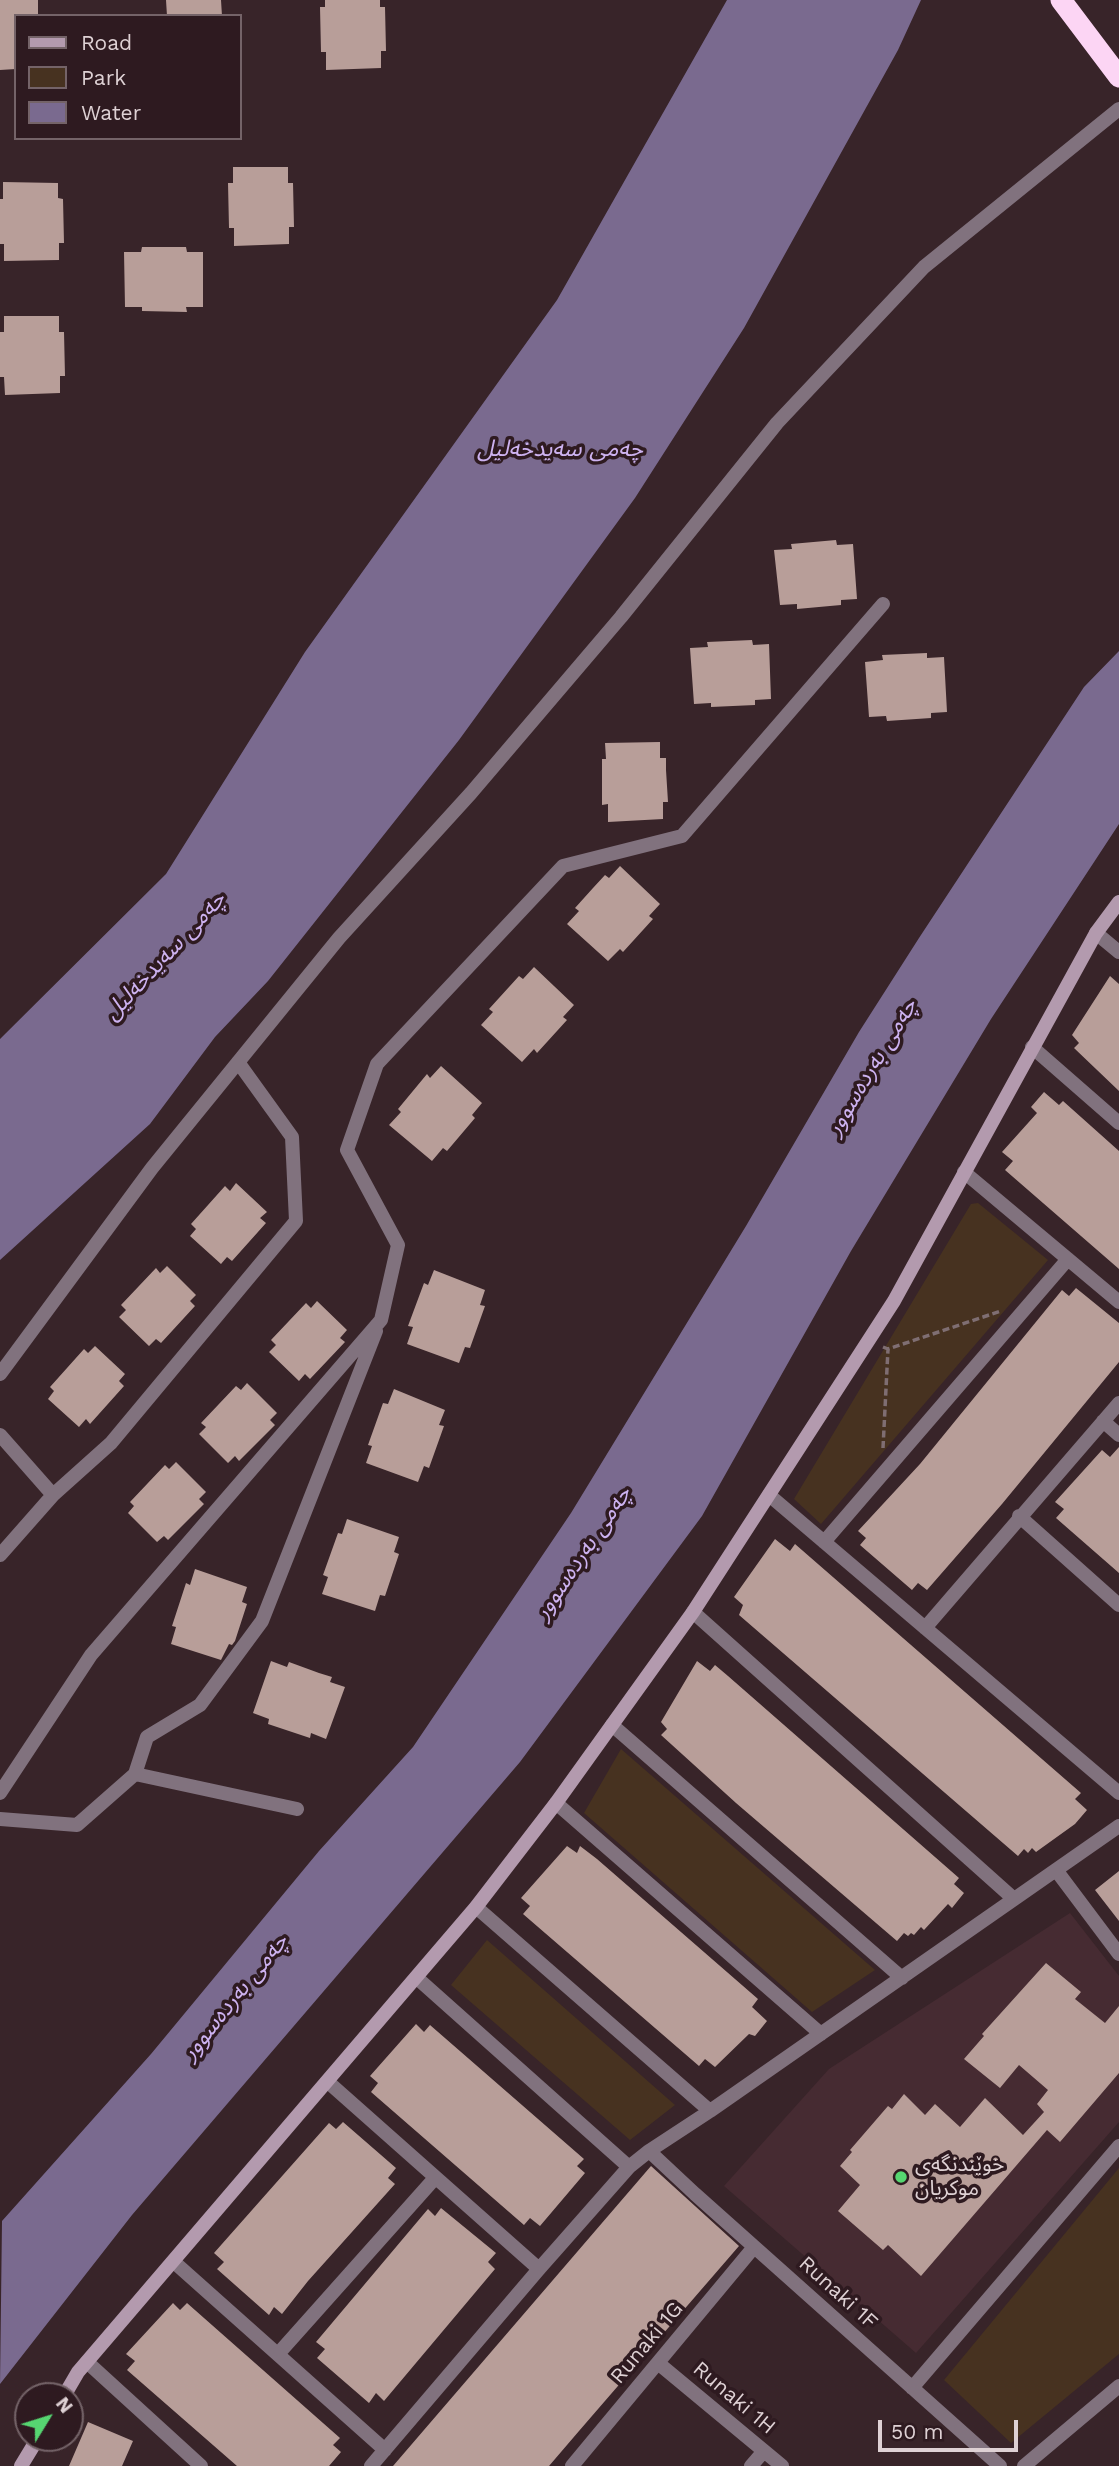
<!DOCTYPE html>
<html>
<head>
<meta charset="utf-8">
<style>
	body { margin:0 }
	#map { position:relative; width:1119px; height:2466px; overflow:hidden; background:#382429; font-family:"Work Sans",sans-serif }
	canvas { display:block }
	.legend { position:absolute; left:14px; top:14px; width:228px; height:126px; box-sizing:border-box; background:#2e1a20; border:2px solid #746368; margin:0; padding:9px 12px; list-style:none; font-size:21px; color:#ded1d4 }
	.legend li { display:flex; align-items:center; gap:14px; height:35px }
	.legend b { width:35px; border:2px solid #746368 }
	.north { position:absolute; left:14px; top:2382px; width:70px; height:70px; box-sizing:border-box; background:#2e1a20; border:2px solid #746368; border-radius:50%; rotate:52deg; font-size:19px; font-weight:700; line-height:28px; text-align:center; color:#ded1d4 }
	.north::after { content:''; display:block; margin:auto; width:24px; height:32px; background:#56d671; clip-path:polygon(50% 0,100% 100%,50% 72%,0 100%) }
	.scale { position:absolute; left:878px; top:2420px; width:140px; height:32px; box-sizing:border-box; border:4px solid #ded1d4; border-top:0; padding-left:9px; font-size:21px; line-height:24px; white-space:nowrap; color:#ded1d4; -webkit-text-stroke:5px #2e1a20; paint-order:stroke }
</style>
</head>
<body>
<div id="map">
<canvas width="1119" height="2466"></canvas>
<ul class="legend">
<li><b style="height:9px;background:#b39aae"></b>Road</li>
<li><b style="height:19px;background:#473220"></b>Park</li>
<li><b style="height:19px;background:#7a6a8f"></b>Water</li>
</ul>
<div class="north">N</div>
<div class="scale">50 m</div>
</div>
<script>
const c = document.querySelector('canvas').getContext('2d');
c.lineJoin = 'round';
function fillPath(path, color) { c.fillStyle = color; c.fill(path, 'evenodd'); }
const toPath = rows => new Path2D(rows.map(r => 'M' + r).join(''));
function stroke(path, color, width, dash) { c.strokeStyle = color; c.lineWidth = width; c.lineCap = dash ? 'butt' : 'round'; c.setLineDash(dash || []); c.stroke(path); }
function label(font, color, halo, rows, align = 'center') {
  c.font = font + ' "Work Sans","Noto Sans Arabic",sans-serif'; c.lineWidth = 7; c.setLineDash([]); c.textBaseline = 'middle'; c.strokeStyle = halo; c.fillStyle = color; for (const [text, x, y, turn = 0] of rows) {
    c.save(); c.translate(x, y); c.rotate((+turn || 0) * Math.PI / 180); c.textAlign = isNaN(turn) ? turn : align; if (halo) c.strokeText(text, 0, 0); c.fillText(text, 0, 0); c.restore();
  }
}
const built = toPath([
	[1070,1913,1119,1976,1119,2122,916,2353,724,2186,829,2069]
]);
const green = toPath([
	[978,1203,1048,1260,821,1524,794,1499,971,1204],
	[621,1749,875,1970,812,2012,584,1813],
	[487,1940,675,2105,630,2140,451,1985],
	[1119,2168,1119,2354,1011,2443,944,2380]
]);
const water = toPath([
	[727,0,921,0,898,50,744,328,635,498,459,740,268,981,215,1037,150,1124,0,1260,0,1039,166,874,305,652,557,300],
	[1119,651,1119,824,991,1019,851,1251,702,1516,520,1762,132,2215,0,2384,2,2221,151,2054,319,1851,413,1747,571,1513,746,1226,859,1032,919,938,1084,687]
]);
const building = toPath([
	[0,0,38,0,38,16,16,16,16,69,0,70],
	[166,0,221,0,222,16,167,16],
	[325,0,380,0,380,7,385,7,386,51,381,51,381,68,326,70,326,52,321,52,320,7,325,7],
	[233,167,288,167,288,183,293,183,294,227,289,227,289,244,234,246,234,228,229,228,228,183,233,183],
	[3,182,58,183,58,198,63,199,64,243,59,243,59,260,4,261,4,244,0,244,0,199,3,199],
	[142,247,186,247,187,252,203,252,203,307,186,307,187,312,142,311,142,307,125,307,124,252,141,252],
	[4,316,59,316,59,332,64,332,65,376,60,376,60,393,5,395,4,377,0,377,0,332,4,332],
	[836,540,837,545,853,544,857,599,841,600,841,605,797,609,797,604,780,605,774,550,792,549,791,544],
	[752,640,753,645,769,644,771,699,755,700,755,705,711,707,711,703,694,704,690,648,708,647,707,642],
	[927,653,927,658,944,657,947,712,931,713,931,718,887,721,886,716,869,717,865,662,883,660,882,655],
	[660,742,660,758,666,758,666,770,668,802,663,802,663,819,608,822,608,804,602,805,602,759,606,759,605,743],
	[620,866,660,904,649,916,653,919,623,952,620,949,608,961,567,924,579,911,575,908,593,888,605,875,609,878],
	[534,967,574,1005,563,1017,567,1020,537,1053,534,1049,522,1062,481,1025,493,1012,489,1009,519,976,523,979],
	[1110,976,1119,984,1119,1091,1074,1048,1079,1043,1072,1035],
	[441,1066,482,1103,472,1115,475,1118,447,1151,443,1148,432,1161,389,1125,401,1112,398,1109,427,1074,430,1078],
	[1044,1092,1059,1105,1063,1101,1119,1151,1119,1269,1005,1170,1013,1161,1002,1152,1037,1113,1031,1107],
	[236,1183,267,1212,260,1218,266,1223,232,1261,227,1257,221,1264,190,1236,196,1229,191,1224,225,1186,230,1191],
	[167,1266,196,1295,190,1301,195,1306,161,1343,156,1339,149,1346,119,1317,126,1310,121,1305,156,1268,160,1273],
	[434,1270,485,1290,480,1305,485,1306,470,1348,465,1347,459,1363,407,1344,413,1327,408,1326,424,1283,428,1285],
	[1076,1288,1119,1323,1119,1362,1002,1504,927,1590,918,1583,912,1590,860,1545,866,1538,858,1531,920,1464,1062,1290,1069,1296],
	[317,1301,347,1330,340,1338,345,1342,310,1379,305,1374,299,1381,269,1352,276,1345,271,1340,306,1303,311,1308],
	[95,1346,125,1374,119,1381,124,1386,90,1424,86,1419,79,1427,48,1399,54,1391,50,1387,84,1349,88,1353],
	[247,1383,277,1413,270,1420,275,1425,239,1461,235,1456,228,1463,199,1434,206,1427,201,1423,236,1386,241,1390],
	[394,1389,445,1410,439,1425,444,1426,429,1468,424,1466,418,1482,366,1463,372,1446,368,1445,383,1403,388,1404],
	[1119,1447,1119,1573,1056,1518,1064,1509,1055,1502,1102,1450,1110,1457],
	[176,1462,206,1492,199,1499,204,1504,168,1540,164,1536,157,1542,128,1513,134,1506,130,1502,165,1465,169,1469],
	[347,1519,399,1537,394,1552,399,1554,385,1596,380,1595,375,1611,322,1594,328,1577,323,1575,338,1533,342,1534],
	[775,1539,790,1551,795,1544,1081,1793,1075,1799,1087,1810,1075,1824,1036,1852,1032,1848,1028,1853,1024,1849,1018,1856,739,1615,743,1605,734,1597],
	[195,1569,247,1587,242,1602,247,1604,235,1641,232,1645,229,1644,221,1660,171,1644,176,1627,172,1626,186,1583,190,1585],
	[271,1661,287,1667,289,1662,319,1673,332,1677,330,1682,345,1687,326,1739,311,1733,310,1738,268,1724,269,1719,253,1713],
	[697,1661,710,1671,715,1665,728,1676,959,1878,954,1884,964,1893,952,1908,948,1904,924,1930,921,1927,914,1935,911,1933,908,1936,904,1933,897,1941,736,1803,661,1735,667,1729,661,1722],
	[567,1846,577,1853,580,1846,597,1859,758,1999,752,2007,767,2021,755,2036,749,2034,715,2067,705,2059,699,2066,523,1914,530,1906,521,1898],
	[1119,1871,1119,1921,1095,1890],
	[1046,1963,1081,1992,1075,1999,1105,2023,1119,2006,1119,2073,1060,2142,1047,2130,921,2276,888,2245,883,2250,838,2211,860,2185,840,2166,852,2152,850,2150,888,2106,892,2109,904,2094,925,2115,935,2104,960,2127,985,2098,1023,2135,1044,2112,1037,2104,1048,2090,1019,2065,1000,2088,964,2059,984,2036,982,2034],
	[416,2024,424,2032,430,2025,584,2159,577,2166,585,2173,540,2226,530,2218,524,2225,371,2092,378,2083,370,2076],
	[343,2122,396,2168,388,2178,395,2184,308,2281,282,2314,274,2307,269,2315,217,2269,224,2262,214,2253,329,2123,336,2129],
	[651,2166,739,2246,579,2431,549,2466,393,2466],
	[441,2208,496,2253,488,2262,495,2269,384,2401,376,2393,369,2403,317,2358,325,2349,316,2342,428,2209,435,2216],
	[173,2303,180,2310,187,2303,340,2438,333,2445,341,2452,329,2466,237,2466,127,2370,135,2361,126,2354],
	[88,2422,133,2441,122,2466,69,2466]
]);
const path = toPath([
	[883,1347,888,1349,1001,1311],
	[883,1448,888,1349]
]);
const street = toPath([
	[1096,933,1119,952],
	[1032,1047,1119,1123],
	[964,1172,1119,1302],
	[0,1374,152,1168,339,938,471,793,621,617,777,423,924,267,1119,109],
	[1103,1421,1119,1435],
	[0,1435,53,1495],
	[769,1495,1119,1793],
	[1019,1516,1119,1605],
	[824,1542,1068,1259],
	[0,1555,53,1495,111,1443,296,1221,292,1137,238,1062],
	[693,1612,1014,1899],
	[925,1628,1119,1403],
	[612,1725,902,1978],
	[135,1774,147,1737,200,1705,262,1621,376,1331],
	[0,1793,91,1655,381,1320,398,1245,347,1150,377,1064,563,866,682,836,883,604],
	[556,1803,821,2034],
	[0,1819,77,1825,135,1774,297,1809],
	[1056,1870,1119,1954],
	[476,1907,710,2111],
	[417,1978,629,2167],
	[328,2082,539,2269],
	[649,2151,695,2194,1000,2466],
	[174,2262,385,2450],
	[278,2354,435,2178],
	[87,2362,201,2466],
	[658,2363,782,2466],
	[912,2388,1119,2146],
	[371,2466,539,2269,629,2167,649,2151,710,2111,1119,1826],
	[572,2466,754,2247],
	[751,2466,764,2451],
	[1024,2466,1119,2386]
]);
const secondary = toPath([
	[64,2396,78,2372,476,1907,556,1803,693,1612,894,1301,1096,933,1119,902],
	[21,2466,38,2438]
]);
const highway = toPath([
	[1061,0,1119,77]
]);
const markers = [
	[901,2177,7,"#56d671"]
];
const poiNames = [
	["خوێندنگەی",915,2165],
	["موکریان",915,2189]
];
const streetNames = [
	["Runaki 1F",838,2293,42],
	["Runaki 1G",647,2343,-50],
	["Runaki 1H",734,2398,40]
];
const waterNames = [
	["چەمی سەیدخەلیل",560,449],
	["چەمی سەیدخەلیل",165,956,-47],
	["چەمی بەردەسوور",872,1067,-59],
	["چەمی بەردەسوور",583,1553,-56],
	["چەمی بەردەسوور",235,1997,-51]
];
fillPath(built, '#462b32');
fillPath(green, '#473220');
fillPath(water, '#7a6a8f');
fillPath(building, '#b89e99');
stroke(path, '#7f6e72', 3.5, [7, 3.5]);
stroke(street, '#81727e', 14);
stroke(secondary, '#b39aae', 14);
stroke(highway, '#fcd5f4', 21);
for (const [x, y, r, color] of markers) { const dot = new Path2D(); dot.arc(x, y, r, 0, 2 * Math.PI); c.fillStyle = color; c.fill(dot); stroke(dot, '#2e1a20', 2.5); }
label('21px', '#ded1d4', '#2e1a20', poiNames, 'left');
label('21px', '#ded1d4', '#2e1a20', streetNames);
label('italic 23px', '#cdb2f0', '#2e1a20', waterNames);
</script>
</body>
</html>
